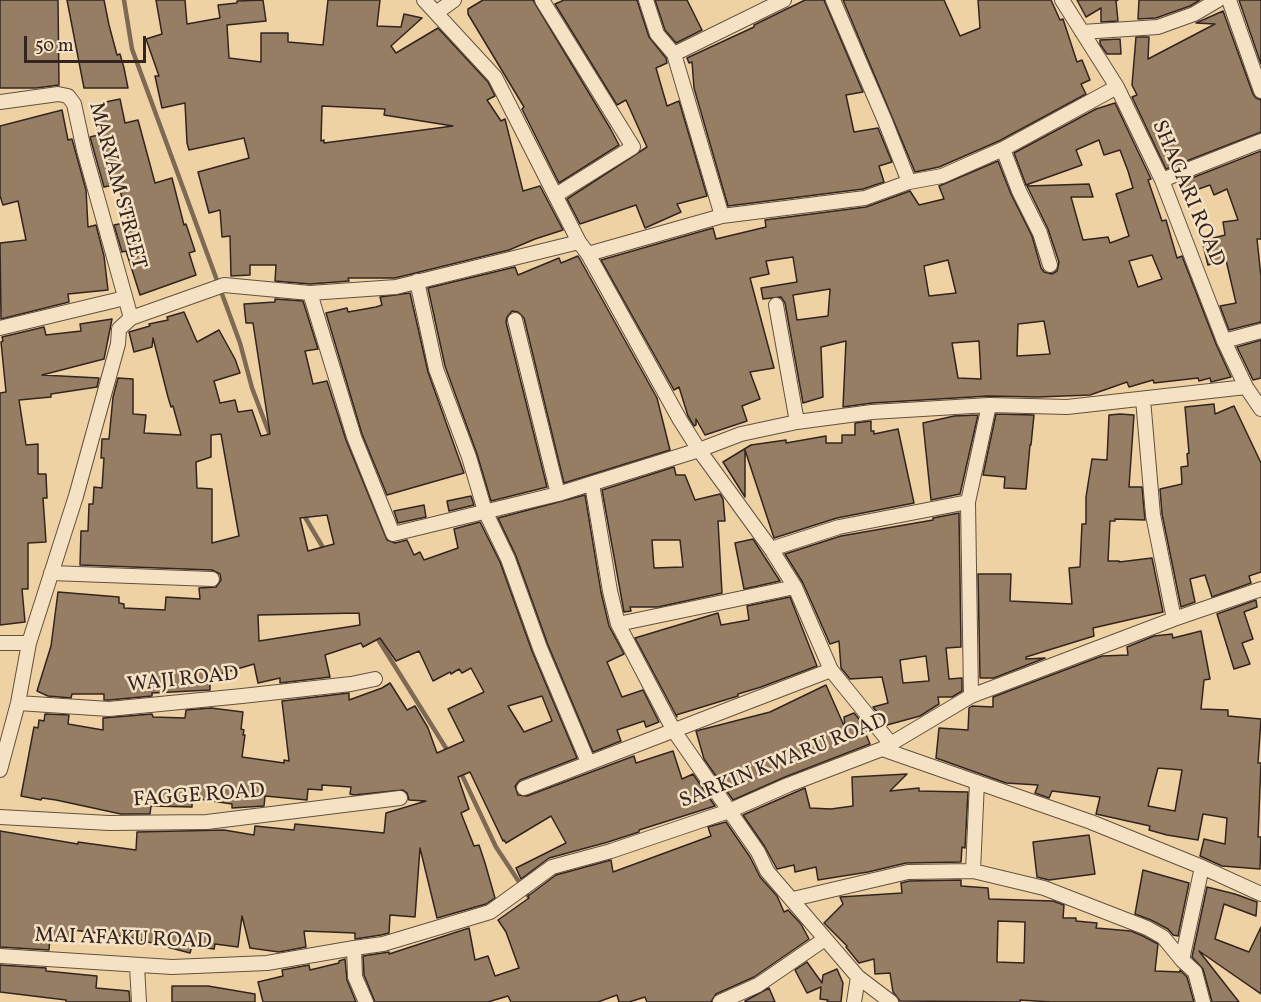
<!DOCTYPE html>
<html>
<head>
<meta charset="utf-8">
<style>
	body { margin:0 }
	#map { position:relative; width:1261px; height:1002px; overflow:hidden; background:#efd2a4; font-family:Vollkorn,serif }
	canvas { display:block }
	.scale { position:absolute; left:24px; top:36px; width:122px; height:27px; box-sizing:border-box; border:3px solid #33241f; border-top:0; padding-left:8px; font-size:18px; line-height:21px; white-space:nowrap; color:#33241f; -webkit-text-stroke:4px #f5e2c4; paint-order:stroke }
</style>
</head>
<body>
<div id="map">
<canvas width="1261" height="1002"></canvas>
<div class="scale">50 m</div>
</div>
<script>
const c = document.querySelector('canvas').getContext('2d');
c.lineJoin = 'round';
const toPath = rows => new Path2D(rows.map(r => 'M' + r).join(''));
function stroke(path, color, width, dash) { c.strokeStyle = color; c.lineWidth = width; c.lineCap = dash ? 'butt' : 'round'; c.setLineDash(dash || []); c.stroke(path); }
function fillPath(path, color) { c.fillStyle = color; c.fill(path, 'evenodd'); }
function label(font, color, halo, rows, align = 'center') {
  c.font = font + ' Vollkorn,serif'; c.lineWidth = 5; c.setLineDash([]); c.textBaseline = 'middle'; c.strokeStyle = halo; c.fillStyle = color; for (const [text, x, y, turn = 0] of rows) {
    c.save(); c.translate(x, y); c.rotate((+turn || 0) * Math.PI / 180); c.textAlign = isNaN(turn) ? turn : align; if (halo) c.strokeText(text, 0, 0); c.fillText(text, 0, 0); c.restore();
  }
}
const stream = toPath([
	[124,0,132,49,240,343,252,388,271,438],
	[302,512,325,551],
	[376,636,449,753],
	[460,771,496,847,531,900]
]);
const building = toPath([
	[0,0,58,0,59,85,36,88,0,88,0,0],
	[67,0,104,0,109,25,117,55,120,54,124,68,128,88,84,88,67,0],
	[156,0,185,0,187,24,220,18,218,5,237,3,237,1,263,0,266,21,227,25,229,58,261,62,261,33,288,33,288,42,323,45,328,0,380,0,377,26,401,27,404,14,422,18,391,46,396,53,438,28,488,82,495,96,487,100,501,121,505,119,523,191,540,186,563,230,535,239,509,250,395,278,348,278,349,281,310,284,275,281,276,265,250,265,250,275,231,276,230,236,222,237,220,210,209,213,198,172,249,158,244,138,189,150,187,143,185,103,162,108,155,76,159,76,146,39,162,34,156,0],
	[322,106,385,109,384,115,453,126,324,143,324,140,321,141,322,106],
	[483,0,533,0,610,128,619,145,559,183,522,109,524,107,468,14,468,9,483,0],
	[564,0,637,0,649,37,666,58,667,63,656,68,667,106,679,101,707,196,677,204,681,212,645,228,636,205,580,224,567,199,647,147,626,100,617,105,555,4,564,0],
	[655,0,687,0,702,30,676,43,665,30,655,0],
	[805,0,824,0,863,92,846,95,854,132,878,128,892,162,879,166,884,182,863,189,728,206,694,88,692,62,689,63,687,58,754,27,754,25,805,0],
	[843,0,944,0,960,36,980,28,978,0,1051,0,1060,20,1063,19,1077,62,1082,60,1090,80,1081,84,1086,94,999,141,939,167,915,172,843,0],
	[1077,0,1118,0,1116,1,1118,21,1101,22,1101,8,1086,17,1077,0],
	[1139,0,1200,0,1190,6,1156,18,1138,19,1139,0],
	[1239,0,1261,0,1261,64,1239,0],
	[1223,11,1253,94,1256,98,1261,100,1261,132,1166,169,1132,97,1137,95,1132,85,1136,37,1149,37,1148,59,1215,24,1196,23,1223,11],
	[1120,39,1121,54,1107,54,1100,44,1100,40,1120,39],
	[120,99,125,123,138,120,155,183,172,178,184,225,186,224,195,251,189,253,196,275,140,295,126,251,122,252,114,225,129,222,118,184,104,187,90,137,98,135,91,105,120,99],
	[1115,103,1151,179,1148,180,1162,221,1166,220,1177,258,1182,256,1216,344,1231,377,1211,382,1210,378,1199,381,1198,378,1154,383,1153,380,1129,387,1127,382,1090,395,1038,397,988,396,872,403,843,407,846,341,821,347,823,397,803,403,785,303,781,297,763,299,761,288,797,282,793,257,766,261,769,274,750,278,774,368,750,372,760,399,742,406,747,421,705,435,696,419,696,425,694,426,688,416,679,387,674,390,601,260,713,228,716,239,766,227,765,220,866,207,910,191,919,205,944,199,939,186,998,161,1011,194,1032,236,1041,268,1044,272,1052,274,1057,271,1059,262,1048,229,1027,186,1089,184,1093,197,1071,197,1083,240,1108,237,1110,243,1129,236,1116,194,1133,188,1128,171,1120,150,1104,155,1099,140,1076,150,1082,165,1026,185,1014,153,1096,109,1115,103],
	[1152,255,1162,279,1138,287,1129,261,1152,255],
	[948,260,956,293,929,296,924,266,948,260],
	[830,289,828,316,797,320,793,295,830,289],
	[1044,321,1050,354,1017,356,1018,324,1044,321],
	[979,341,981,379,958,378,952,343,979,341],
	[62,110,68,140,72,139,86,190,88,227,96,225,104,256,108,290,68,294,69,302,1,319,0,243,26,240,18,201,3,205,0,196,0,126,62,110],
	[1261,151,1261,239,1257,239,1261,277,1261,322,1229,330,1220,306,1236,303,1226,260,1208,265,1202,241,1225,235,1223,222,1238,220,1227,189,1214,195,1210,185,1182,195,1179,183,1261,151],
	[578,256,657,398,670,450,564,483,524,318,518,312,512,311,507,317,506,322,547,487,491,501,477,454,445,366,428,288,515,267,518,275,559,258,561,263,578,256],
	[410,293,428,372,464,473,387,495,362,434,326,313,347,308,348,312,376,307,382,305,380,297,410,293],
	[275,299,303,301,318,349,305,351,313,384,327,381,346,440,387,540,395,543,407,540,414,555,420,552,424,560,458,548,454,529,480,522,500,562,532,651,577,758,520,780,515,786,518,795,527,796,634,756,636,763,673,751,682,779,693,774,715,806,639,830,639,832,608,842,549,858,521,879,516,868,566,843,551,816,506,843,504,840,503,841,470,772,458,777,469,809,461,813,474,846,479,845,485,863,495,898,486,904,437,918,420,848,415,917,390,915,389,933,381,935,355,939,355,933,304,931,306,947,279,952,250,948,242,916,238,947,215,944,214,949,192,946,190,953,129,937,73,930,71,942,50,937,49,950,0,947,0,831,78,844,78,842,136,850,137,832,224,830,254,835,255,826,294,830,295,824,384,833,386,813,426,801,409,800,407,793,403,790,354,795,350,794,351,787,322,785,322,790,308,789,307,800,265,796,264,806,232,808,232,804,192,798,192,807,151,806,150,814,121,814,56,800,42,798,41,800,21,796,34,727,38,728,39,720,44,721,45,714,69,715,68,724,103,730,103,718,152,714,153,717,185,718,186,710,211,708,243,712,241,729,244,730,243,735,245,735,242,757,284,763,284,760,289,761,282,701,349,693,349,700,382,688,390,683,407,710,415,706,428,728,437,753,464,741,448,709,484,692,471,668,462,673,459,669,451,674,450,672,433,681,419,651,396,661,380,638,363,647,361,643,325,655,330,677,280,683,280,678,258,683,254,664,210,677,210,690,152,693,152,696,109,700,104,700,104,694,72,694,71,698,48,696,37,691,51,646,58,592,119,597,119,603,124,604,124,608,165,610,166,597,200,599,199,588,216,587,221,580,220,574,212,570,80,565,81,531,88,531,89,504,93,504,94,487,102,488,104,458,101,458,102,439,109,439,113,397,118,378,133,379,133,414,146,415,144,433,181,435,173,406,171,407,168,397,153,338,152,347,134,352,129,332,150,326,149,324,168,320,167,317,184,312,197,342,219,330,235,359,240,373,214,381,220,403,235,400,238,412,252,410,261,436,270,434,253,323,246,323,244,304,275,302,275,299],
	[221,434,239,536,212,543,212,489,197,488,196,462,211,457,211,435,221,434],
	[327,515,334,544,308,551,300,518,327,515],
	[359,613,360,625,259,641,258,615,359,613],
	[542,696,552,721,524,732,508,706,542,696],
	[112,319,104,359,42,375,99,378,97,387,51,394,51,397,19,400,26,445,38,444,38,474,46,474,47,498,43,498,46,542,28,543,28,589,22,589,25,622,0,625,0,393,6,392,1,342,3,341,2,337,44,327,46,335,81,331,80,324,112,319],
	[1261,340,1261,378,1253,380,1237,347,1261,340],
	[1214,404,1215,414,1234,406,1261,463,1261,572,1249,576,1251,583,1212,597,1205,575,1190,579,1195,602,1181,607,1162,514,1160,489,1182,484,1181,467,1188,466,1187,454,1189,453,1185,407,1214,404],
	[996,414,1034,415,1031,445,1030,445,1026,489,1004,488,1005,477,983,475,996,414],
	[1120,414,1134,415,1129,487,1142,487,1145,520,1115,519,1115,521,1110,521,1108,561,1119,561,1119,562,1152,558,1163,612,1093,628,1094,636,1026,657,1026,659,1045,658,994,678,980,678,978,574,1011,574,1010,601,1072,604,1069,568,1080,567,1082,524,1086,524,1086,497,1092,459,1107,460,1109,415,1120,414],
	[978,415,960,494,931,500,923,423,954,416,978,415],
	[871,421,871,431,874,431,874,434,898,429,914,503,837,518,774,538,745,450,745,497,723,462,751,445,786,440,786,443,826,436,826,443,842,443,842,435,855,435,855,423,871,421],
	[674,467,676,475,685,475,695,500,720,494,723,499,725,521,718,521,722,593,658,607,630,607,631,611,624,612,602,490,674,467],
	[652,540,680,540,683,567,654,568,652,540],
	[585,495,601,592,609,626,624,654,607,662,622,697,643,690,659,722,646,727,644,721,617,730,621,741,593,752,548,645,516,556,498,518,585,495],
	[471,496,474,505,449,511,447,501,471,496],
	[424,505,426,517,398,523,394,511,424,505],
	[959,513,961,647,946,648,949,679,962,678,962,691,952,697,938,697,939,704,920,716,887,725,873,707,888,703,882,677,850,679,841,668,839,641,830,644,803,583,785,554,841,536,933,520,933,518,959,513],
	[926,656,929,681,903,683,900,660,926,656],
	[753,539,780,581,744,589,735,543,753,539],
	[790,597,817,666,761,687,738,694,738,696,676,715,677,717,635,638,718,613,721,625,749,620,747,606,790,597],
	[1256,600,1257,607,1244,612,1253,639,1242,643,1250,664,1234,669,1217,614,1256,600],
	[1201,631,1210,679,1204,680,1201,709,1228,710,1228,716,1261,719,1258,763,1261,763,1258,837,1261,837,1260,869,1222,866,1200,856,1204,839,1225,844,1227,818,1203,814,1198,840,1167,835,1149,830,1150,826,1096,814,1100,797,1052,791,1049,798,1035,793,1038,785,1006,783,936,758,939,728,968,730,969,708,972,706,993,707,993,697,1102,656,1128,655,1127,647,1154,636,1172,634,1173,638,1201,631],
	[1158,768,1182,770,1175,811,1148,806,1158,768],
	[826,685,845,728,844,717,854,713,869,731,865,732,870,744,785,777,733,800,704,759,696,731,770,712,826,685],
	[907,774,890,791,919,788,919,791,968,792,965,848,962,847,961,862,906,863,868,872,818,880,816,867,795,872,794,865,777,869,765,847,743,815,805,788,810,808,831,809,853,806,852,777,907,774],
	[726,822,750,857,760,877,777,896,784,912,788,910,801,924,809,939,754,977,716,994,711,1002,647,1002,645,997,629,1002,619,1002,617,995,598,1002,511,1002,508,996,488,1002,375,1002,364,975,363,956,389,952,389,954,469,928,475,960,488,956,495,976,519,968,506,932,498,920,529,898,528,896,556,875,611,860,613,872,711,836,708,827,726,822],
	[1089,835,1095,874,1049,880,1037,877,1033,842,1089,835],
	[1143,870,1189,883,1178,936,1173,935,1168,929,1151,920,1135,914,1143,870],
	[961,880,961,886,988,888,989,899,1053,901,1064,905,1063,918,1076,918,1076,921,1097,923,1096,928,1131,931,1143,936,1158,944,1155,971,1180,972,1180,970,1187,977,1194,1002,1051,1002,1020,1000,1020,1002,900,1001,893,992,890,973,875,974,874,959,859,963,846,947,847,946,824,923,843,904,840,897,902,893,901,883,909,881,961,880],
	[998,921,1025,922,1024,963,997,962,998,921],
	[1207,887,1235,894,1257,902,1256,916,1224,904,1215,939,1249,952,1261,927,1261,994,1199,951,1239,1002,1212,1002,1203,969,1192,957,1207,887],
	[345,959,347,980,356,1002,263,1002,258,982,283,976,282,970,309,965,310,970,339,963,339,961,345,959],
	[807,962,822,983,823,975,837,969,843,983,841,1002,827,1002,828,1000,820,999,821,987,807,993,795,970,807,962],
	[0,965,46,968,46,971,97,976,96,988,129,991,130,1002,66,1002,66,1000,0,992,0,965],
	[172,986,208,986,255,994,255,1002,172,1002,172,986],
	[769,988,775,1002,745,1002,745,1001,769,988]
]);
const minor = toPath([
	[424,0,495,77,579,242,588,254,680,420,699,450,771,549,795,587,831,670,891,744],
	[542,0,633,147,556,195],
	[646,0,657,34,674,54,722,216],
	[833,0,885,121,909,182],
	[1062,0,1117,87,1162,180,1224,341,1246,387,1261,409],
	[1229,0,1261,91],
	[436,13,454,0],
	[1082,32,1158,27,1194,14,1218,0],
	[674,54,784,0],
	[0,102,58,94,68,96,74,104,84,150,131,318],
	[1003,149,1019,191,1040,233,1050,265],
	[1162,180,1261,141],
	[588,254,722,216,865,198,909,182,942,176,1003,149,1117,87],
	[417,281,436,369,469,457,485,511,508,559,540,648,588,762],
	[310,293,354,437,393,534,558,494,699,450,741,434,797,422,872,412,989,405,1067,407,1246,387],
	[776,305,797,422],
	[515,320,558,494],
	[0,328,125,298],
	[1224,341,1261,331],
	[1143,399,1153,515,1174,619],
	[592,484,610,591,618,624,674,731,758,852,767,871,858,977,891,1002],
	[771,549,839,527,968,502],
	[51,573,212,579],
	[618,624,795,587],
	[0,643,29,643],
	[971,696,968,502,989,405],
	[18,703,109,709,242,696,351,684,375,679],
	[882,749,1091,822,1202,867,1261,894],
	[0,770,18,703,29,643,76,496,118,344,119,329,131,318,224,285,310,293,396,287,579,242],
	[524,788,831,670],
	[0,817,109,823,207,822,400,798],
	[973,871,977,782],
	[793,899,908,872,973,871,1044,888,1147,928,1163,937,1182,960,1195,972,1203,1002],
	[354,948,355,977,366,1002],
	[0,956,172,967,267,963,354,948,383,944,490,912,552,867,611,851,729,811,788,785,882,749,971,696,1174,619,1261,589],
	[1182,960,1202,867],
	[137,966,139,1002],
	[720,1002,758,985,825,939],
	[854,1002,858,977]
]);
const streetNames = [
	["MARYAM STREET",116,186,75],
	["SHAGARI ROAD",1187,194,67],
	["WAJI ROAD",183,681,-6],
	["SARKIN KWARU ROAD",784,762,-22],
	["FAGGE ROAD",199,797,-4],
	["MAI AFAKU ROAD",123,940,2]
];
stroke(stream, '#7d6954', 4.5);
fillPath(building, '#957e64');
stroke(building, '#33241f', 1.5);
stroke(minor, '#625040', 16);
stroke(minor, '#f5e2c4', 14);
label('21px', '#33241f', '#f5e2c4', streetNames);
</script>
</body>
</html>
